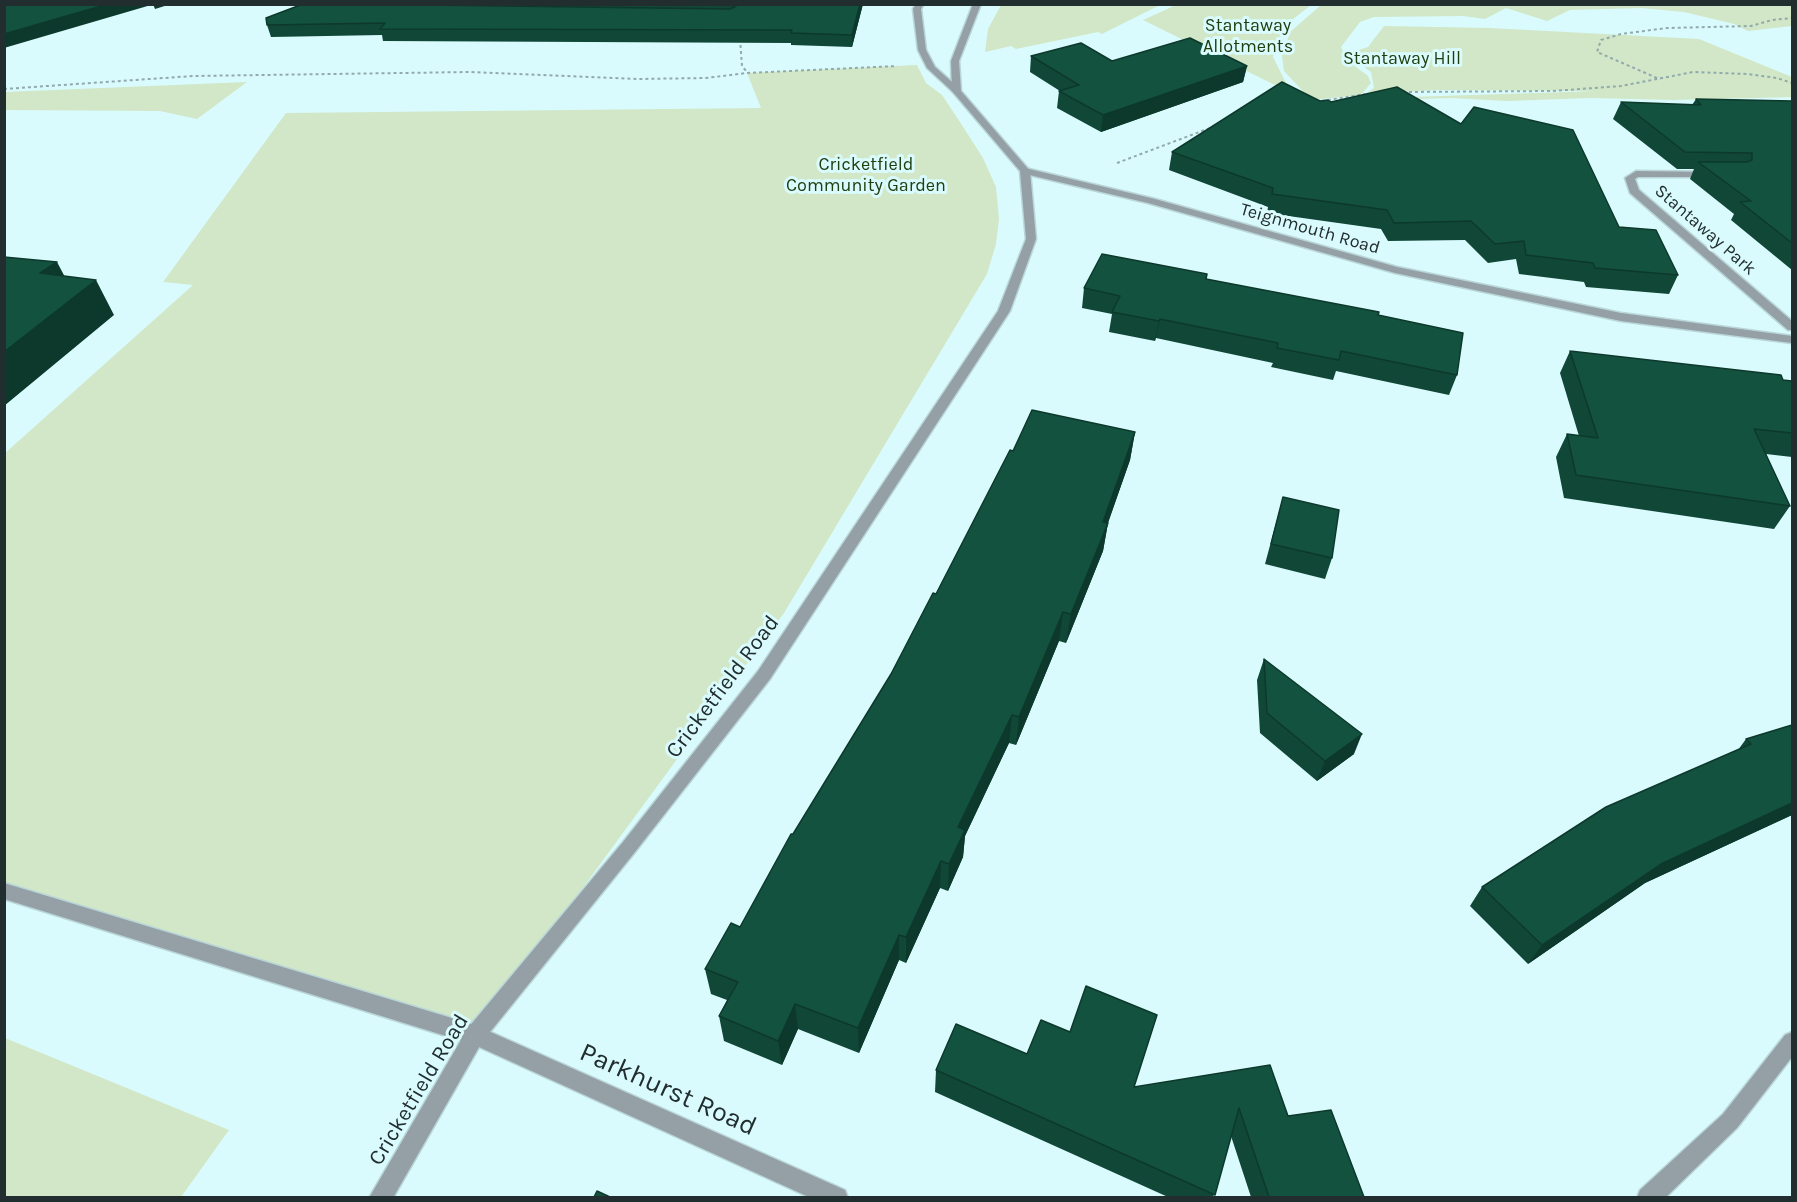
<!DOCTYPE html>
<html>
<head>
<meta charset="utf-8">
<style>
	body { margin:0 }
	#map { position:relative; width:1797px; height:1202px; overflow:hidden; background:#dafbfd; font-family:Karla,sans-serif }
	canvas { display:block }
	.frame { position:absolute; inset:0; border:6px solid #212d2e; pointer-events:none }
</style>
</head>
<body>
<div id="map">
<canvas width="1797" height="1202"></canvas>
<div class="frame"></div>
</div>
<script>
const c = document.querySelector('canvas').getContext('2d');
c.lineJoin = 'round';
function fillPath(path, color) { c.fillStyle = color; c.fill(path, 'evenodd'); }
const toPath = rows => new Path2D(rows.map(r => 'M' + r).join(''));
function stroke(path, color, width, dash) { c.strokeStyle = color; c.lineWidth = width; c.lineCap = dash ? 'butt' : 'round'; c.setLineDash(dash || []); c.stroke(path); }
function label(font, color, halo, rows, align = 'center') {
  c.font = font + ' Karla,sans-serif'; c.lineWidth = 6; c.setLineDash([]); c.textBaseline = 'middle'; c.strokeStyle = halo; c.fillStyle = color; for (const [text, x, y, turn = 0] of rows) {
    c.save(); c.translate(x, y); c.rotate((+turn || 0) * Math.PI / 180); c.textAlign = isNaN(turn) ? turn : align; if (halo) c.strokeText(text, 0, 0); c.fillText(text, 0, 0); c.restore();
  }
}
const green = toPath([
	[1001,5,1001,4,1160,5,1102,34,1098,32,1016,49,1011,46,985,52,988,29],
	[1176,5,1311,5,1288,23,1273,57,1286,83,1279,87,1143,20],
	[1321,5,1792,5,1792,26,1748,31,1734,24,1684,12,1641,8,1570,10,1547,21,1506,8,1485,19,1463,16,1374,17,1360,22,1341,47,1347,60,1368,76,1371,83,1361,95,1311,100,1284,71,1282,56,1290,32],
	[1384,26,1490,28,1699,39,1792,77,1792,97,1674,100,1590,98,1507,101,1451,98,1381,100,1379,98,1597,91,1435,90,1365,94,1374,88,1371,72,1346,54,1368,47],
	[917,65,926,83,942,95,958,119,983,158,996,187,999,219,996,244,987,274,784,613,475,1035,5,891,4,454,193,285,163,282,286,113,761,108,747,73],
	[247,82,197,119,160,111,5,110,5,92],
	[5,1038,229,1130,181,1197,5,1197]
]);
const path = toPath([
	[740,39,742,66,747,72],
	[1657,78,1597,52,1601,40,1621,34,1667,28,1751,26,1772,20,1792,18],
	[4,89,193,76,470,72,637,79,706,78,747,73,897,66],
	[1403,92,1553,91,1621,86,1693,72,1747,74,1777,78,1792,83],
	[1316,102,1365,94],
	[1117,163,1210,128]
]);
const service = toPath([
	[4,883,475,1025,482,1028,485,1035,482,1042,475,1045,4,899,4,883]
]);
const minor = toPath([
	[916,4,924,4,921,9,926,50,935,67,960,89,960,93,954,93,927,68,918,50,913,9,916,4],
	[1025,168,1155,199,1397,267,1621,313,1792,336,1792,343,1621,321,1395,273,1148,203,1021,173,1021,169,1025,168],
	[1636,171,1717,172,1717,176,1713,177,1638,177,1635,179,1639,190,1792,321,1792,330,1788,330,1630,193,1625,178,1636,171],
	[475,1025,845,1190,848,1198,811,1198,468,1042,465,1035,468,1028,475,1025],
	[1792,1032,1792,1057,1737,1128,1665,1198,1637,1198,1640,1190,1723,1114,1785,1035,1792,1032]
]);
const tertiary = toPath([
	[973,4,981,4,959,61,961,91,1030,171,1036,239,1010,311,770,679,635,852,482,1042,393,1198,369,1198,468,1028,623,842,758,671,998,311,1026,239,1020,171,952,91,951,61,973,4]
]);
const wall = toPath([
	[303,4,863,4,852,47,791,45,791,43,383,41,382,35,271,37,267,25],
	[1031,56,1112,61,1247,66,1243,82,1101,132,1057,108,1059,91,1060,91,1030,72],
	[1696,99,1792,101,1792,270,1731,220,1734,214,1690,179,1694,169,1677,169,1613,119,1621,102,1692,105],
	[1320,101,1331,102,1461,124,1619,227,1678,275,1669,294,1586,287,1584,282,1519,274,1516,259,1488,263,1465,240,1388,241,1381,229,1267,213,1268,207,1169,170,1172,152],
	[1206,279,1378,315,1457,375,1449,395,1336,371,1333,380,1271,367,1273,363,1156,338,1155,341,1109,332,1112,314,1082,308,1084,288],
	[1570,351,1792,381,1792,457,1766,454,1790,506,1774,529,1564,498,1556,457,1567,434,1579,436,1560,373],
	[1135,432,1130,460,1108,523,1103,551,1066,643,1059,641,1016,745,1009,743,965,836,963,857,948,891,940,888,906,963,899,960,859,1053,798,1029,782,1065,724,1041,719,1016,727,1000,711,994,705,969,740,927,793,834,891,674,936,594,1013,451],
	[1283,497,1332,558,1325,579,1265,564],
	[1264,659,1354,754,1317,781,1260,733,1257,680],
	[1792,725,1792,815,1645,883,1528,964,1470,906,1482,887,1738,750,1746,739],
	[1027,1054,1134,1087,1288,1116,1364,1197,1251,1197,1231,1136,1213,1197,1168,1197,935,1092,936,1070]
]);
const shadedWall = toPath([
	[108,4,151,4,151,5,4,48,4,34],
	[153,4,171,4,155,9],
	[860,4,863,4,852,47,852,35],
	[1247,66,1243,82,1101,132,1103,115],
	[57,262,75,296,96,280,114,315,4,406,4,352,40,273],
	[1160,319,1156,338,1155,341,1159,321],
	[1135,432,1130,460,1105,531,1108,523,1103,551,1066,643,1071,614],
	[1063,612,1059,641,1016,745,1019,717],
	[1012,715,1009,743,965,836,963,857,948,891,949,864,958,827],
	[1362,734,1354,754,1317,781,1325,761],
	[1792,803,1792,815,1645,883,1528,964,1542,945,1661,864],
	[941,861,940,888,906,963,906,937],
	[899,935,899,960,859,1053,858,1028],
	[795,1004,798,1029,782,1065,778,1041]
]);
const building = toPath([
	[4,4,108,4,4,34,4,4],
	[303,4,421,4,424,5,730,9,736,6,734,4,860,4,852,35,791,33,792,30,380,29,385,23,267,25,266,18,303,4],
	[1190,38,1247,66,1103,115,1059,91,1079,85,1031,56,1081,43,1112,61,1190,38],
	[1282,82,1320,101,1328,100,1331,102,1397,87,1461,124,1474,107,1573,130,1619,227,1656,230,1678,275,1595,268,1593,263,1526,255,1524,241,1495,244,1471,221,1394,223,1387,210,1272,194,1273,188,1172,152,1282,82],
	[1696,99,1792,101,1792,243,1740,202,1751,201,1698,162,1747,162,1752,160,1752,153,1685,152,1621,102,1701,105,1696,99],
	[1102,254,1207,274,1206,279,1379,312,1378,315,1463,333,1457,375,1341,351,1339,360,1277,348,1278,343,1160,319,1159,321,1112,312,1120,296,1084,288,1102,254],
	[4,257,57,262,40,273,96,280,4,352,4,257],
	[1570,351,1781,375,1783,380,1792,381,1792,433,1754,429,1790,506,1576,475,1567,434,1598,438,1570,351],
	[1032,410,1135,432,1103,522,1108,523,1071,614,1063,612,1019,717,1012,715,958,827,965,830,949,864,941,861,906,937,899,935,858,1028,795,1004,778,1041,719,1016,738,982,705,969,731,923,740,927,791,834,793,834,891,674,933,593,936,594,1010,450,1013,451,1032,410],
	[1283,497,1339,510,1332,558,1271,544,1283,497],
	[1264,659,1362,734,1325,761,1267,713,1264,659],
	[1792,725,1792,803,1661,864,1542,945,1482,887,1606,807,1751,744,1746,739,1792,725],
	[1086,986,1157,1015,1134,1087,1270,1065,1288,1116,1331,1110,1364,1197,1269,1197,1239,1108,1215,1195,936,1070,956,1024,1027,1054,1041,1020,1070,1032,1086,986],
	[597,1191,610,1197,594,1197,597,1191]
]);
const farParknames = [
	["Stantaway",1248,26],
	["Allotments",1248,47],
	["Stantaway Hill",1402,59],
	["Cricketfield",866,165],
	["Community Garden",866,186]
];
const farStreetnames = [
	["Teignmouth Road",1310,229,16],
	["Stantaway Park",1705,230,41]
];
const streetNames = [
	["Cricketfield Road",723,687,-53],
	["Cricketfield Road",419,1090,-59]
];
const nearStreetnames = [
	["Parkhurst Road",668,1090,24]
];
fillPath(green, '#d1e7c7');
stroke(service, '#b9d6d8', 3);
stroke(minor, '#b9d6d8', 3);
stroke(tertiary, '#b9d6d8', 3);
stroke(path, '#91aaac', 2, [3, 3]);
fillPath(service, '#95a0a6');
fillPath(minor, '#95a0a6');
fillPath(tertiary, '#95a0a6');
fillPath(wall, '#104736');
fillPath(shadedWall, '#0d392c');
fillPath(building, '#13523f');
stroke(building, '#0d392c', 1.5);
label('18px', '#213e0f', '#dafbfd', farParknames);
label('18px', '#212d2e', '#dafbfd', farStreetnames);
label('22px', '#212d2e', '#dafbfd', streetNames);
label('27px', '#212d2e', '#dafbfd', nearStreetnames);
</script>
</body>
</html>
